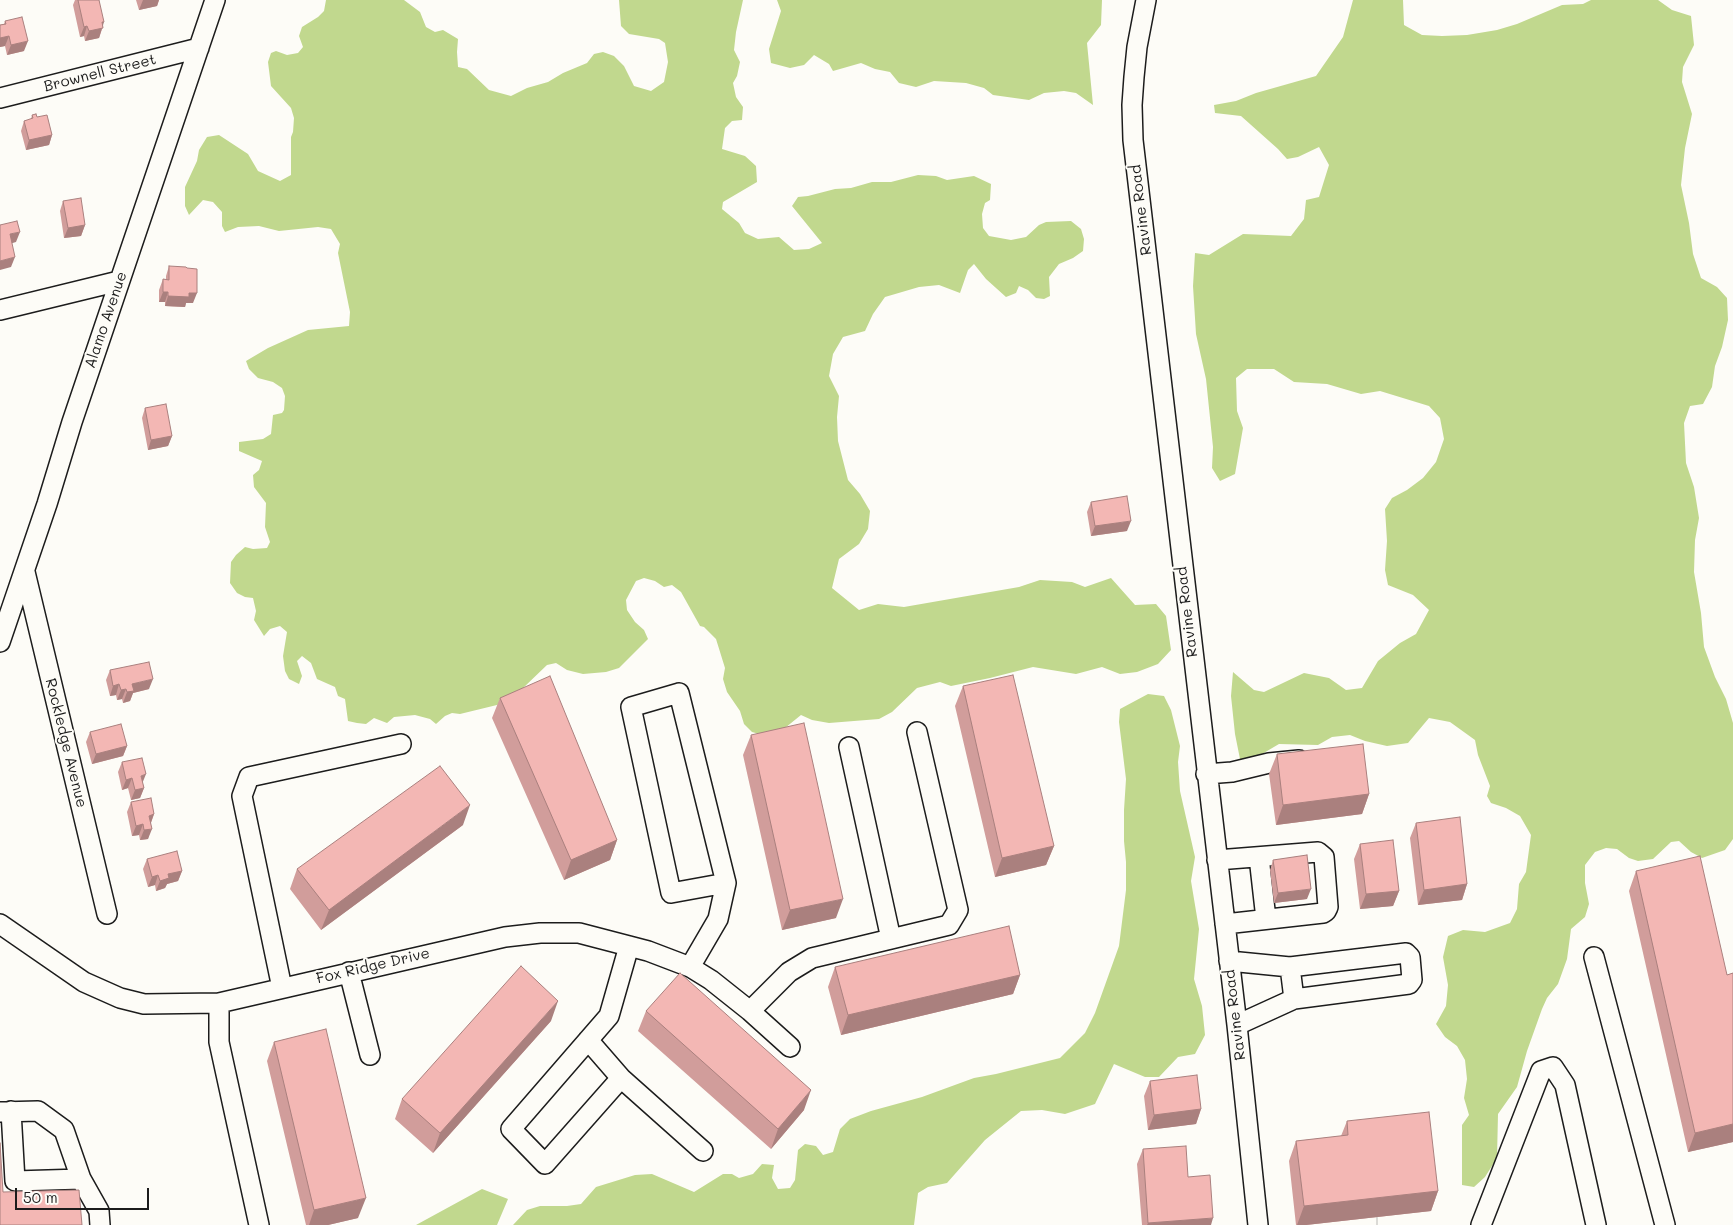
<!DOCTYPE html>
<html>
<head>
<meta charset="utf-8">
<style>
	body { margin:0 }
	#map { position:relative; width:1733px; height:1225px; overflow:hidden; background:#fdfcf7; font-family:Mali,sans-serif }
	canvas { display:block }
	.scale { position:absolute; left:15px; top:1188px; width:134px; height:22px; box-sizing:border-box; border:2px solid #1c1c1c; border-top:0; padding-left:6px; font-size:15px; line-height:18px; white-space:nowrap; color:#1c1c1c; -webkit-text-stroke:4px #fdfcf7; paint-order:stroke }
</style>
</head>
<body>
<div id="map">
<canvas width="1733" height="1225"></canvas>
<div class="scale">50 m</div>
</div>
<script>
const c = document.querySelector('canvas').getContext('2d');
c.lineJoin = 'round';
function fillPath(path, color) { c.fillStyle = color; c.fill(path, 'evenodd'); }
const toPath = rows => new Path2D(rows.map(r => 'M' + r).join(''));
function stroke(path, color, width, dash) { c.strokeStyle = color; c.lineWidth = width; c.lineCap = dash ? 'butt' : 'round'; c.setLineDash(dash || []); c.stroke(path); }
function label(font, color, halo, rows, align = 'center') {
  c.font = font + ' Mali,sans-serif'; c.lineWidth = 4; c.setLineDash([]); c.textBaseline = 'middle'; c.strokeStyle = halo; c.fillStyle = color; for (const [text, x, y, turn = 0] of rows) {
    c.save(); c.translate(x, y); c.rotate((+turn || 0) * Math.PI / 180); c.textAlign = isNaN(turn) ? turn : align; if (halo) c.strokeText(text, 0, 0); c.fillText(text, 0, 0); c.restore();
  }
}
const green = toPath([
	[326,0,404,0,420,12,426,27,435,32,443,30,458,39,457,52,458,67,467,69,489,90,511,96,527,88,548,82,563,73,587,63,594,54,603,52,614,56,624,66,634,86,651,91,664,82,668,62,665,43,659,39,629,34,621,26,619,0,743,0,736,32,734,50,740,62,737,76,733,83,736,97,743,107,742,120,732,121,725,128,722,149,745,156,756,166,757,182,723,202,722,209,739,223,745,233,758,239,779,237,794,250,809,249,822,243,792,206,798,197,808,196,835,189,851,188,872,182,891,182,918,175,936,176,947,180,974,176,991,184,990,200,985,203,982,214,983,228,989,236,1011,240,1026,237,1039,225,1046,222,1071,221,1081,229,1084,239,1083,251,1073,258,1059,264,1049,277,1050,296,1044,299,1036,298,1028,290,1019,286,1016,293,1006,297,986,279,974,264,968,270,960,293,939,285,919,287,885,297,873,314,865,331,843,337,833,354,829,376,839,396,837,417,838,441,848,480,860,494,870,511,868,529,859,544,839,559,832,588,859,610,878,604,904,607,1019,587,1040,580,1072,582,1085,587,1111,578,1135,605,1156,604,1166,616,1171,650,1158,664,1137,672,1120,674,1102,667,1076,674,1033,667,990,678,951,686,940,682,917,688,892,712,879,719,829,723,812,720,801,715,780,732,763,735,752,732,744,724,740,711,727,692,723,679,725,668,716,639,704,627,700,626,681,592,672,585,664,587,655,581,644,578,636,581,626,600,627,610,635,622,644,630,648,639,619,668,606,672,583,674,567,670,556,663,547,665,522,689,501,704,460,714,452,713,445,716,436,724,430,719,415,715,394,717,387,723,374,718,366,724,357,723,348,721,345,699,338,696,335,687,317,679,311,663,302,656,297,661,302,676,299,684,289,679,285,671,283,656,287,632,280,626,270,629,264,636,254,620,256,611,253,598,245,597,237,593,230,583,231,562,236,555,245,547,253,549,267,548,270,542,265,527,266,503,254,487,253,475,259,470,262,461,239,451,239,442,263,439,271,434,273,415,282,413,284,410,285,396,282,388,273,382,258,378,249,369,246,361,268,348,308,330,349,326,350,312,338,253,340,244,331,229,318,227,279,231,259,226,238,227,225,232,222,226,222,212,213,202,203,200,189,215,185,206,185,187,197,161,199,150,207,137,219,135,248,154,258,171,280,181,291,175,291,137,293,132,294,118,291,108,271,86,268,62,271,53,276,51,287,55,298,53,303,47,299,36,302,27,318,17,324,11],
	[777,0,1102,0,1101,25,1087,43,1093,105,1076,93,1064,91,1044,93,1029,100,993,95,984,88,966,83,934,81,916,87,899,83,890,72,875,69,861,63,833,71,829,64,814,55,804,65,790,68,771,63,769,49,781,11],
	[1353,0,1403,0,1404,25,1422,35,1442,36,1467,35,1497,30,1517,24,1562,5,1583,4,1591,0,1658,0,1672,10,1691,16,1694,45,1683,67,1682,82,1692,114,1685,148,1681,185,1689,223,1693,254,1701,278,1717,287,1727,298,1728,320,1722,347,1715,366,1712,387,1703,404,1690,406,1684,423,1686,463,1694,487,1699,518,1695,540,1694,572,1701,613,1704,647,1715,677,1726,699,1733,723,1733,839,1725,850,1702,858,1691,852,1679,841,1671,842,1653,859,1638,861,1629,858,1617,849,1606,848,1595,852,1585,865,1585,883,1589,904,1585,917,1571,929,1567,959,1558,984,1547,998,1542,1009,1527,1051,1517,1087,1498,1114,1497,1158,1485,1177,1474,1187,1462,1185,1462,1125,1469,1115,1464,1098,1467,1079,1465,1060,1457,1046,1445,1037,1436,1024,1446,1006,1448,985,1443,957,1448,936,1463,930,1485,932,1510,923,1517,909,1519,884,1526,872,1531,835,1520,816,1506,808,1491,803,1487,796,1490,786,1478,755,1475,740,1450,722,1429,718,1408,743,1387,746,1365,741,1350,735,1332,737,1318,745,1279,744,1262,754,1247,759,1240,759,1235,734,1231,696,1233,672,1254,690,1264,692,1304,673,1329,678,1346,690,1362,688,1378,661,1400,643,1416,634,1429,610,1413,595,1388,585,1385,570,1387,541,1385,509,1392,498,1407,490,1423,478,1436,462,1444,439,1440,418,1429,406,1380,391,1361,394,1327,384,1294,382,1274,369,1247,369,1236,378,1237,411,1243,428,1235,474,1220,481,1212,468,1213,447,1206,379,1196,334,1193,286,1195,253,1209,255,1243,234,1291,236,1304,219,1306,200,1319,197,1329,165,1319,147,1298,157,1287,159,1278,149,1241,116,1215,113,1214,105,1236,101,1256,93,1316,76,1343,37],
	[1148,694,1164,696,1171,710,1180,746,1178,762,1180,791,1195,857,1191,881,1199,929,1194,979,1202,1006,1205,1035,1195,1054,1178,1057,1159,1077,1145,1077,1114,1064,1095,1104,1065,1114,1042,1110,1021,1111,985,1140,947,1183,928,1187,918,1193,914,1225,513,1225,527,1210,540,1206,567,1206,581,1204,596,1187,635,1175,652,1174,694,1192,723,1174,732,1174,739,1178,753,1174,762,1164,774,1165,772,1178,778,1189,790,1188,795,1180,798,1150,805,1144,816,1146,823,1155,833,1152,840,1129,850,1119,871,1111,922,1097,974,1078,996,1074,1060,1058,1085,1033,1095,1013,1119,946,1126,890,1126,862,1124,841,1124,810,1126,779,1119,722,1120,709],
	[482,1189,508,1199,497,1225,416,1225]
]);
const minorTunnel = toPath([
	[1376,1225,1378,1225]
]);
const minor = toPath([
	[1146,0,1137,47,1134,77,1132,105,1133,140,1237,1025,1258,1225],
	[0,98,199,48],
	[0,310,119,281],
	[25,572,107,914],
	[0,642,47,504,72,422,215,0],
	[849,747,891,939],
	[1206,774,1232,772,1269,763,1299,760],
	[1259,857,1266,919],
	[1217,860,1318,852,1324,857,1328,907,1326,911,1323,913,1225,924],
	[0,924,84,982,120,998,144,1004,219,1003,505,937,540,933,579,933,648,951,690,967,711,980,750,1011,790,1047],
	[629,946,609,1016,511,1129,545,1164,621,1078,703,1151],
	[1594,957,1665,1225],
	[1229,961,1290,967,1294,999,1237,1025],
	[690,967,718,919,726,883,679,693,631,707,671,893,726,883],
	[1290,967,1406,953,1410,957,1412,980,1409,984,1294,999],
	[349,972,370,1055],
	[282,988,242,796,249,777,401,744],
	[219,1003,219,1042,259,1225],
	[750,1011,789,972,812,958,949,925,958,910,917,732],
	[588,1040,621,1078],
	[11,1111,15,1181,81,1179],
	[0,1112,38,1111,64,1130,81,1179,99,1211,100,1225],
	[1481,1225,1541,1071,1553,1067,1565,1085,1596,1225]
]);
const wall = toPath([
	[75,0,99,0,103,26,99,38,85,41,84,36,80,37,73,5],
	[136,0,159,0,157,6,139,10],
	[5,21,24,51,7,55,5,46,0,47,0,25,4,24],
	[32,115,37,117,52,135,49,145,26,150,21,131,24,121,31,119],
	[63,201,85,225,81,236,64,238,60,211],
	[169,266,193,303,186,303,185,307,165,306,165,302,159,302,159,290,163,279,166,280,166,276],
	[145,408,172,436,168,446,148,450,142,418],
	[1091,502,1127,531,1091,536,1087,512],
	[110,670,149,689,133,693,130,701,123,703,122,699,117,700,116,695,110,696,106,680],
	[963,686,1054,846,1046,865,995,877,955,706],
	[500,698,617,840,610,860,564,880,492,718],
	[90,732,127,746,123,756,92,764,86,742],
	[751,735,836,918,782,930,743,755],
	[1277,754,1369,794,1362,814,1276,825,1269,774],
	[122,762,143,784,144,788,140,798,131,800,128,788,122,790,118,772],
	[131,802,154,814,151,823,148,839,140,840,139,835,132,836,127,812],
	[1416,823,1467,884,1462,900,1418,905,1410,838],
	[463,825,321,930,290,889,297,869],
	[1360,844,1399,891,1393,906,1360,909,1354,859],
	[147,859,182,871,178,881,167,884,165,888,156,891,155,885,148,887,143,869],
	[1273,860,1307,899,1274,903,1270,870],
	[1636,871,1727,975,1733,973,1733,1142,1688,1152,1629,891],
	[835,967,1020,975,1013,994,841,1035,828,987],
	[646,1011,804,1110,771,1149,638,1031],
	[551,1021,433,1153,395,1119,402,1099],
	[274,1042,358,1218,328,1225,306,1225,267,1061],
	[1150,1081,1201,1109,1196,1124,1148,1130,1144,1096],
	[1347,1121,1438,1191,1431,1211,1306,1225,1296,1225,1289,1161,1296,1141,1341,1136],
	[1143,1149,1188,1177,1211,1225,1142,1225,1137,1164]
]);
const shadedWall = toPath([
	[143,0,159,0,157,6,139,10],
	[102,22,104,22,99,38,85,41,89,31],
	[87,26,84,36,80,37,84,27],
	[9,36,5,46,0,47,0,38],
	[28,41,24,51,7,55,11,45],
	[52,135,49,145,26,150,29,140],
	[85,225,81,236,64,238,68,228],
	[20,232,16,242,6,245,10,234],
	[15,257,11,267,0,270,0,261],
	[163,292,168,292,165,302,159,302],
	[189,293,197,293,193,303,186,303,185,307,165,306,168,296],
	[172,436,168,446,148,450,151,440],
	[1131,521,1127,531,1091,536,1095,526],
	[153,679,149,689,133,693,130,701,123,703,127,692,132,684],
	[119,684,116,695,110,696,113,686],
	[126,689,122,699,117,700,121,690],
	[127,746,123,756,92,764,96,754],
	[146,774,142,784,141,776],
	[132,778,128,788,122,790,126,780],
	[144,788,140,798,131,800,135,790],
	[1369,794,1362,814,1276,825,1283,805],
	[470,805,463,825,321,930,329,910],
	[154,814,150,825,149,816],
	[143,824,139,835,132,836,136,826],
	[152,829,148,839,140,840,144,830],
	[617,840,610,860,564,880,571,860],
	[1054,846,1046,865,995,877,1002,858],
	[182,871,178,881,167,884,165,888,156,891,160,881,168,874],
	[158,875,155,885,148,887,152,877],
	[1467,884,1462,900,1418,905,1424,890],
	[1311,889,1307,899,1274,903,1278,893],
	[1399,891,1393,906,1360,909,1366,894],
	[843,899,836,918,782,930,790,910],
	[1020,975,1013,994,841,1035,848,1015],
	[558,1001,551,1021,433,1153,440,1133],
	[811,1090,804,1110,771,1149,778,1129],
	[1201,1109,1196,1124,1148,1130,1154,1115],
	[1733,1124,1733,1142,1688,1152,1695,1133],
	[1438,1191,1431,1211,1306,1225,1297,1225,1304,1206],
	[366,1198,358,1218,328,1225,309,1225,314,1210],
	[1213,1218,1211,1225,1147,1225,1148,1223]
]);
const building = toPath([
	[78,0,99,0,104,22,102,22,103,28,89,31,87,26,84,27,78,0],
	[22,17,28,41,11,45,9,36,0,38,0,25,6,24,5,21,22,17],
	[36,114,37,117,47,115,52,135,29,140,24,121,33,118,32,115,36,114],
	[81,198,85,225,68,228,63,201,81,198],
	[17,221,20,232,10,234,15,257,0,261,0,225,17,221],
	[169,266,186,267,187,268,197,269,197,293,189,293,189,297,168,296,168,292,163,292,163,279,169,280,169,266],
	[166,404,172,436,151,440,145,408,166,404],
	[1127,496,1131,521,1095,526,1091,502,1127,496],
	[149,662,153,679,132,684,134,691,127,692,126,689,121,690,119,684,113,686,110,670,149,662],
	[1013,675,1054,846,1002,858,963,686,1013,675],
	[550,676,617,840,571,860,500,698,550,676],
	[804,723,843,899,790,910,751,735,804,723],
	[121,724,127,746,96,754,90,732,121,724],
	[1363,744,1369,794,1283,805,1277,754,1363,744],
	[142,758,146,774,141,776,144,788,135,790,132,778,126,780,122,762,142,758],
	[440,766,470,805,329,910,297,869,440,766],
	[151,798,154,814,149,816,152,829,144,830,143,824,136,826,131,802,151,798],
	[1460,817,1467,884,1424,890,1416,823,1460,817],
	[1393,840,1399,891,1366,894,1360,844,1393,840],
	[177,851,182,871,168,874,169,878,160,881,158,875,152,877,147,859,177,851],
	[1307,855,1311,889,1278,893,1273,860,1307,855],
	[1700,856,1727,975,1733,973,1733,1124,1695,1133,1636,871,1700,856],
	[1009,926,1020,975,848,1015,835,967,1009,926],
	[521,966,558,1001,440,1133,402,1099,521,966],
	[680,973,811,1090,778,1129,646,1011,680,973],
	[326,1029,366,1198,314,1210,274,1042,326,1029],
	[1197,1075,1201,1109,1154,1115,1150,1081,1197,1075],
	[1429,1112,1438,1191,1304,1206,1296,1141,1348,1135,1347,1121,1429,1112],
	[0,1143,3,1192,79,1190,82,1225,0,1225,0,1143],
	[1186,1146,1188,1177,1210,1175,1213,1218,1148,1223,1143,1149,1186,1146]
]);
const streetNames = [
	["Brownell Street",100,73,-14],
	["Ravine Road",1141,210,-97],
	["Alamo Avenue",106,320,-71],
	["Ravine Road",1187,612,-97],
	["Rockledge Avenue",66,743,76],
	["Fox Ridge Drive",373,966,-13],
	["Ravine Road",1235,1015,-97]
];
fillPath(green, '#c1d88e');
stroke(minorTunnel, '#dbdad6', 19, [19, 9]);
stroke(minor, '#1c1c1c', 22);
stroke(minor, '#fdfcf7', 19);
fillPath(wall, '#d19d9b');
fillPath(shadedWall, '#aa807e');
fillPath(building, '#f3b7b4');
stroke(building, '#aa807e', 1);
label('15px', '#1c1c1c', '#fdfcf7', streetNames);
</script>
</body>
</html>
